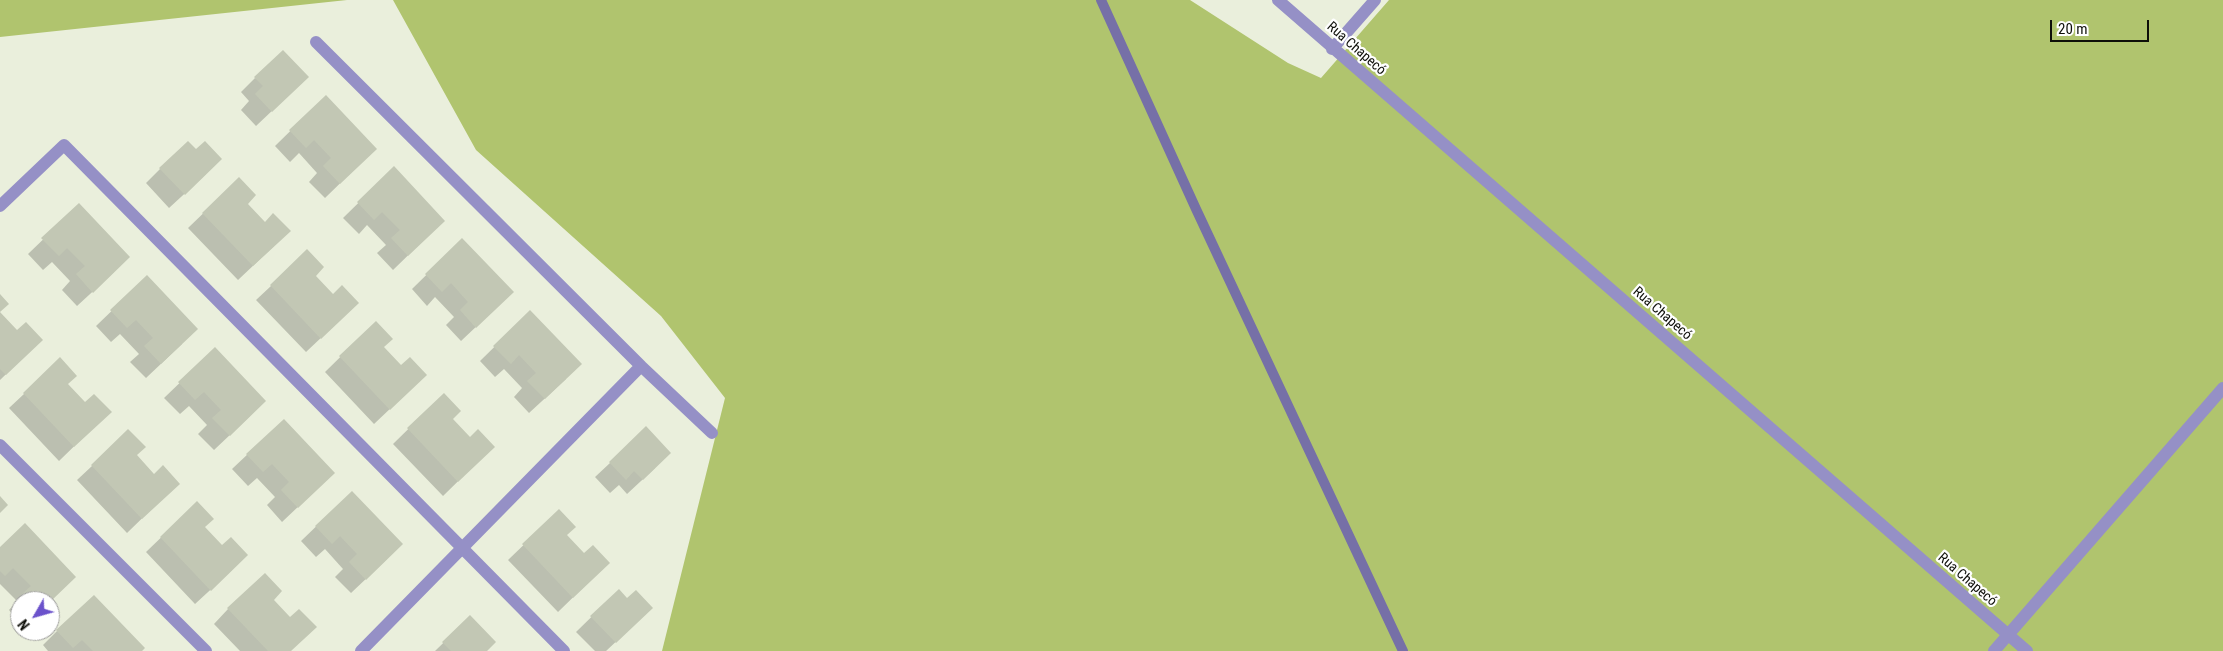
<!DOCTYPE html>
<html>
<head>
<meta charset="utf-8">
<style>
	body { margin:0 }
	#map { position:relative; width:2223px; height:651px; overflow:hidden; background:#eaefdc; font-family:"Roboto Condensed",sans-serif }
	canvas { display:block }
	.north { position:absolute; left:10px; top:591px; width:50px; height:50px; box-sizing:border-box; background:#fff; border:1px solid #9f9f9d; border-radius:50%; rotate:232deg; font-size:14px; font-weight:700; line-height:20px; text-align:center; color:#0e0f09 }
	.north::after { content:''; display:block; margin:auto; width:18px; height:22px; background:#6b52cb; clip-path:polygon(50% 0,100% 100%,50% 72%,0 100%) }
	.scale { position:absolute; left:2050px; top:20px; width:99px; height:22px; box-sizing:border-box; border:2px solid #0e0f09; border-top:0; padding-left:6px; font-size:15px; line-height:18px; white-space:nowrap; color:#0e0f09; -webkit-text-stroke:4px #fff; paint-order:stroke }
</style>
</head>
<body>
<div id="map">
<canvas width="2223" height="651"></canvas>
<div class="north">N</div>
<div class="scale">20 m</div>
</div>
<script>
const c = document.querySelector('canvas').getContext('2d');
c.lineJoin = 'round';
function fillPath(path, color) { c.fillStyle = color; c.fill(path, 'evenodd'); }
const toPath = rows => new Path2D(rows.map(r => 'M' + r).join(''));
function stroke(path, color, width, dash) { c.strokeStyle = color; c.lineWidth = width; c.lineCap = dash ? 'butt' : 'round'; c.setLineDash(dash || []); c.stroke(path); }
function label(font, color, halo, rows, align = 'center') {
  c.font = font + ' "Roboto Condensed",sans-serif'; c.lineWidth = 4.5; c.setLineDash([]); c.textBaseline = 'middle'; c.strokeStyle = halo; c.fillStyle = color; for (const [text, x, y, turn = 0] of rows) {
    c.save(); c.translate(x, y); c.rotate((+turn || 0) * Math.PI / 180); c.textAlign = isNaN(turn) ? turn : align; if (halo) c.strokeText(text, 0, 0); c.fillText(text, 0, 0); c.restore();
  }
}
const green = toPath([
	[0,0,347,0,0,37],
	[393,0,1190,0,1288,63,1321,78,1389,0,2223,0,2223,651,662,651,725,398,661,316,476,150]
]);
const shadow = toPath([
	[255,78,293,91,256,126,241,110,249,101,241,92],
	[326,96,361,163,325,198,309,182,317,173,299,153,290,162,275,146],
	[196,151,206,174,169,208,146,183,160,169],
	[394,168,429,235,393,270,377,253,386,245,367,225,359,234,343,218],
	[239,179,246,204,265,224,274,246,238,280,188,228],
	[79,205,114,272,77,306,62,290,70,281,52,262,43,270,28,254],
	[462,240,497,307,461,341,446,325,454,317,435,297,427,306,412,289],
	[314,276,333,295,342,318,306,352,256,300,271,286],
	[147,277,182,344,146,378,130,362,139,354,120,334,111,342,96,326],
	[530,312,566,379,529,413,514,397,522,388,504,369,495,377,480,361],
	[0,314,17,332,27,354,0,380],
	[376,322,382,347,401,367,411,389,374,424,325,372],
	[215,349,250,416,214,450,198,434,207,425,189,406,180,414,164,398],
	[67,384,85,404,95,426,59,461,9,408,24,394],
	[444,394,451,419,469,439,493,447,443,496,393,444],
	[284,420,319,487,282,522,267,505,275,497,257,478,248,486,232,469],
	[136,456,154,475,163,498,127,533,77,480,92,466],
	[610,463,655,468,627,494,619,485,610,493,595,477],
	[352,492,387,559,351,593,335,577,343,569,325,549,316,557,301,541],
	[197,503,204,528,232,570,195,604,146,552],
	[559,511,566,535,594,577,558,612,508,560],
	[0,548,50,601,20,601,20,622,9,610,17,601,0,584],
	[618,591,637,622,606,651,595,651,576,632],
	[272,600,290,651,240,651,214,624,228,609],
	[470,617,486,651,435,651],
	[57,631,140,651,48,651,43,645]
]);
const stream = toPath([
	[1101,0,1196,209,1403,651]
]);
const building = toPath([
	[283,50,309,77,272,112,255,94,263,86,254,77],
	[326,95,377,149,340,184,323,166,331,158,314,140,306,148,289,130],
	[188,141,196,149,205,141,222,159,185,195,159,168],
	[394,166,445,221,408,256,391,238,400,230,382,212,374,220,357,202],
	[239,177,256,195,248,204,265,222,273,213,291,231,253,266,202,213],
	[79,203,130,257,93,293,76,274,85,266,67,248,59,256,41,238],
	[462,238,514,292,476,328,460,310,468,302,451,283,442,292,425,274],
	[307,249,324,267,316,276,333,294,342,285,359,303,321,339,270,285],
	[147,275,198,329,161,364,144,346,153,338,136,320,127,328,110,310],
	[0,294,9,304,0,312,17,330,26,322,43,340,6,375,0,369],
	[530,310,582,364,545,399,527,381,536,373,519,355,511,364,493,346],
	[376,321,393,339,384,347,401,365,410,357,427,375,390,410,339,356],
	[215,347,266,401,230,436,212,418,221,410,204,392,195,400,178,382],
	[60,357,77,376,68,384,85,402,94,394,112,412,74,447,23,393],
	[444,393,461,411,453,419,470,437,478,429,495,447,458,482,407,428],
	[284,419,335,473,298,508,281,490,289,482,272,464,263,472,246,454],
	[646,426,671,453,643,480,634,471,626,480,609,462],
	[128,429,146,447,137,455,154,474,163,465,180,484,142,519,91,465],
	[352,491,403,544,366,580,349,562,357,554,340,536,332,544,315,526],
	[0,496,8,505,0,513],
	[197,501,214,519,205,527,222,545,231,537,248,555,211,591,160,537],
	[559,509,576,527,567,535,584,553,593,545,610,563,573,598,522,544],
	[25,523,76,577,51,601,29,601,22,594,31,586,13,568,5,576,0,571,0,547],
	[265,573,282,591,274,600,290,617,299,609,317,627,291,651,268,651,227,608],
	[619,589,627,598,636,590,653,608,616,643,590,616],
	[94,595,145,648,142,651,93,651,82,640,73,648,56,630],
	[470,615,496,642,487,651,451,651,442,642]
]);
const minor = toPath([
	[1278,0,2027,651],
	[316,42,641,366],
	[1332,49,1375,0],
	[0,206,64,145,564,651],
	[0,445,206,651],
	[361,651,641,366,712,433],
	[1994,651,2223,388]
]);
const streetNames = [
	["Rua Chapecó",1356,49,41],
	["Rua Chapecó",1662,314,41],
	["Rua Chapecó",1967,580,41]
];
fillPath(green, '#b0c46e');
fillPath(shadow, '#0003');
stroke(stream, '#7670a7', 10);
fillPath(building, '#c2c7b4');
stroke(minor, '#9590c6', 12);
label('14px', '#0e0f09', '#fff', streetNames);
</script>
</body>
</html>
